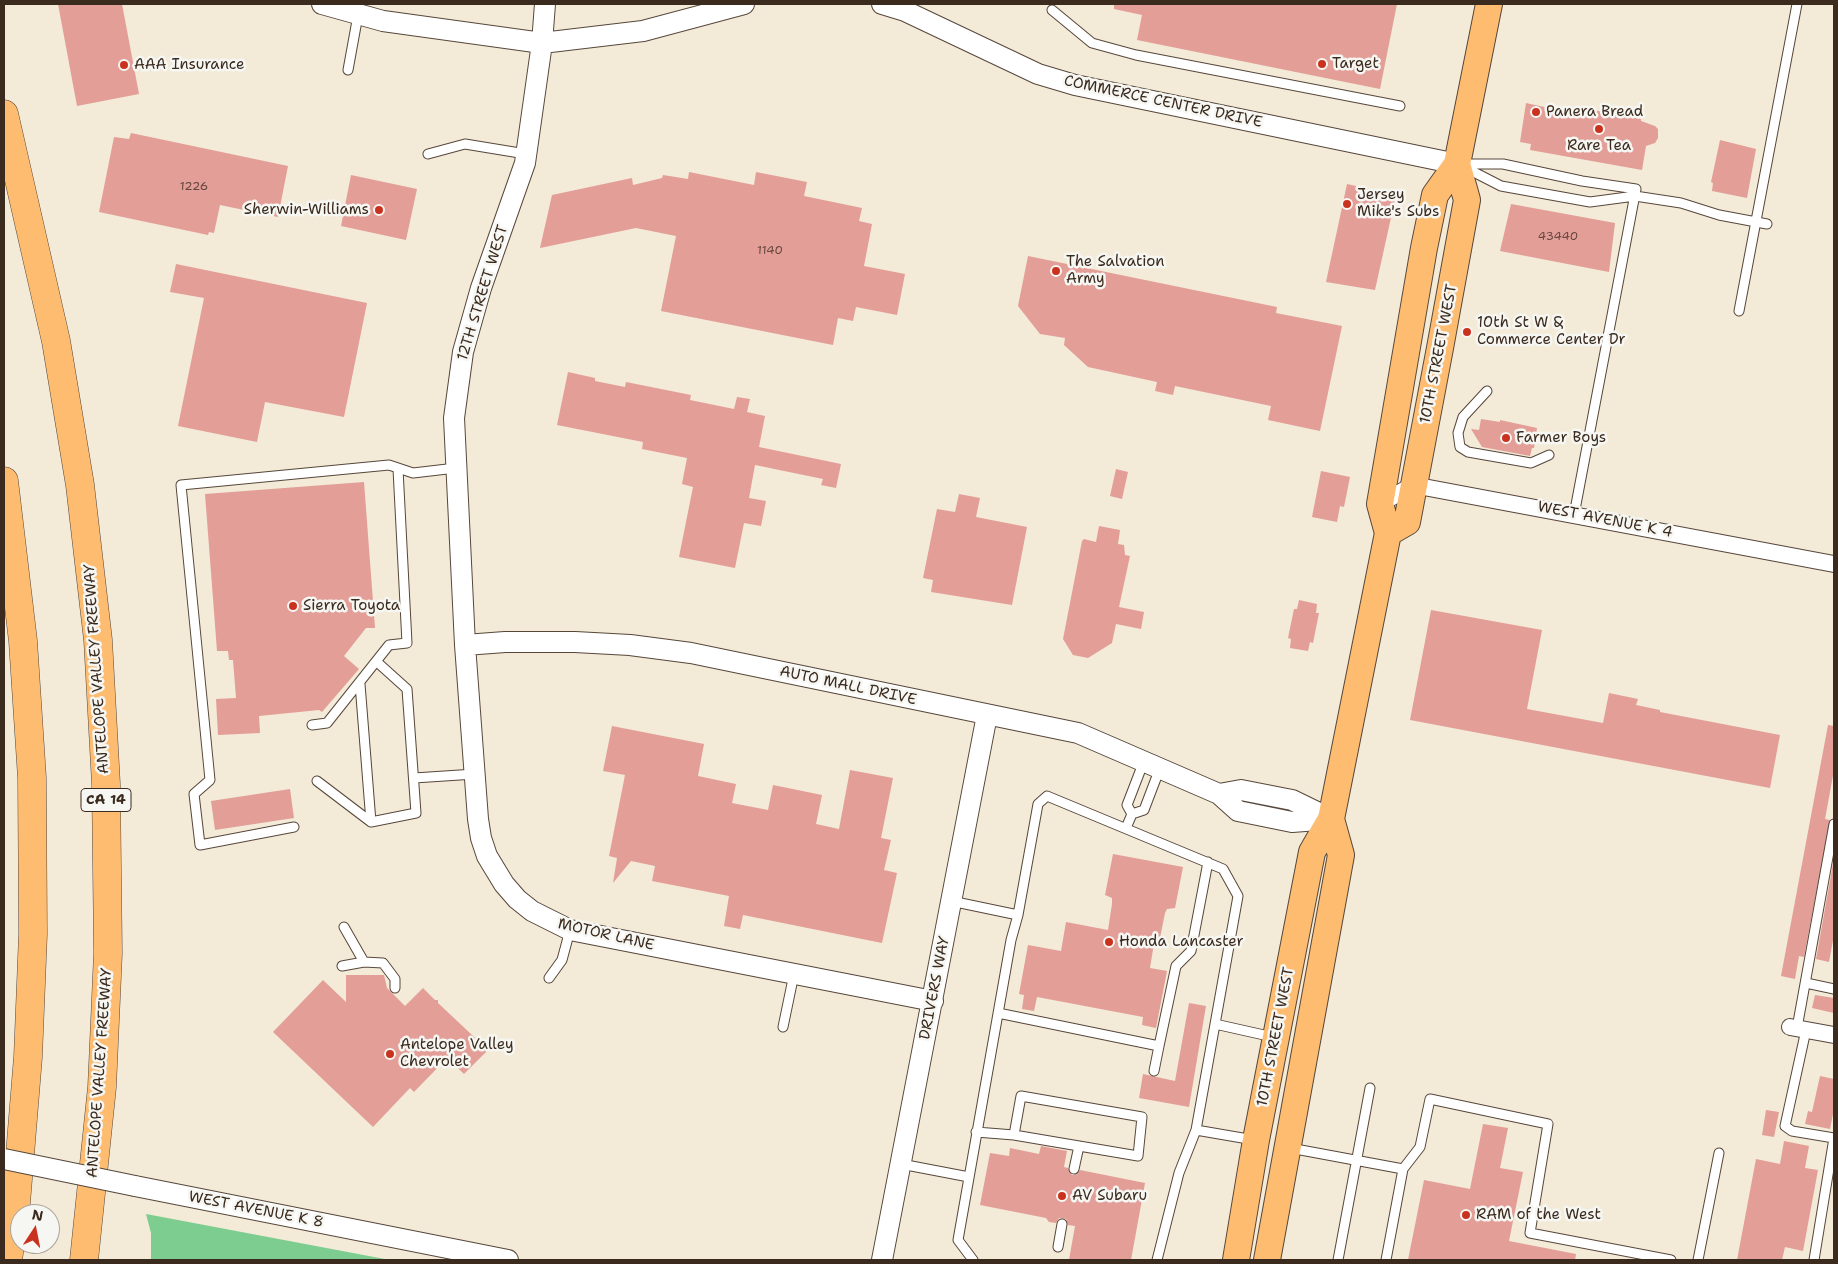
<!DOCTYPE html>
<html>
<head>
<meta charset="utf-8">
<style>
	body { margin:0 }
	#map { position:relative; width:1838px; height:1264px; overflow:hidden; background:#f3ead8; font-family:"Shantell Sans",sans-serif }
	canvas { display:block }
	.frame { position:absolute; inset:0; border:5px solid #3b2a1e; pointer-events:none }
	.north { position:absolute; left:10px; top:1204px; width:50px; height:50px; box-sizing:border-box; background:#f6f6f2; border:1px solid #aba49d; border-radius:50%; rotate:11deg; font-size:14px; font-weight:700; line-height:20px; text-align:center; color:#3b2a1e }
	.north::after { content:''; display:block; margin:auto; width:18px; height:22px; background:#c8321e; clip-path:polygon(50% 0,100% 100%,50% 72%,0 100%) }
</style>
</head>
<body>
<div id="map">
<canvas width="1838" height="1264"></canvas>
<div class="frame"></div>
<div class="north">N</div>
</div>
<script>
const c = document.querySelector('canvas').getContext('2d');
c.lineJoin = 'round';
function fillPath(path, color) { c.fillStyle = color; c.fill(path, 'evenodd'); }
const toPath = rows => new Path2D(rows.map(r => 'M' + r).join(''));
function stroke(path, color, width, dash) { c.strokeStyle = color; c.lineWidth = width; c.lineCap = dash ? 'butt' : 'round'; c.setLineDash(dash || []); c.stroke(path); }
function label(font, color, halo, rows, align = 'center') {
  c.font = font + ' "Shantell Sans",sans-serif'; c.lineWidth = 5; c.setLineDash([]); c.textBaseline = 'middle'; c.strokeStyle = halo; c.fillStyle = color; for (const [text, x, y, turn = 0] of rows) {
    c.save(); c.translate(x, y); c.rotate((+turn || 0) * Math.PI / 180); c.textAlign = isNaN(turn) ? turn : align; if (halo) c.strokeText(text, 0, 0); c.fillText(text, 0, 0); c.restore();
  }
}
const green = toPath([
	[146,1214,390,1260,151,1260,151,1233]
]);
const building = toPath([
	[58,4,122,4,139,94,77,106],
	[1114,4,1397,4,1380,89,1137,40,1142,15,1114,9],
	[1526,103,1581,115,1582,108,1641,119,1641,121,1655,126,1658,129,1658,138,1655,143,1646,146,1642,170,1530,150,1531,144,1520,142],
	[131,133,288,166,278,217,220,205,214,233,209,232,208,235,99,212,114,137,129,139],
	[1720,140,1756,149,1747,198,1712,191,1713,183,1711,182],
	[689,172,754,185,756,172,807,182,804,196,862,208,859,221,872,224,864,266,905,274,897,315,856,307,853,321,838,318,833,345,661,311,676,236,636,228,540,248,552,195,632,178,633,185,662,178,663,175,688,179],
	[351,175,417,189,406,240,341,226],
	[1347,184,1396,195,1375,290,1326,282],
	[1511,204,1615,223,1609,272,1500,251],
	[1028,256,1277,307,1276,313,1342,326,1320,431,1268,420,1271,406,1175,386,1173,395,1155,391,1157,382,1088,367,1064,345,1065,338,1040,334,1018,306],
	[176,264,367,303,344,417,265,402,257,442,178,426,204,298,170,292],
	[568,372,595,378,595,381,625,387,626,382,691,395,690,400,734,409,737,397,750,399,747,412,765,416,759,447,841,464,836,488,821,485,823,479,755,465,749,498,766,501,761,526,744,523,735,568,679,557,693,487,682,484,687,458,642,449,643,442,557,425],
	[1481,419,1500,422,1500,420,1537,428,1534,448,1532,448,1530,456,1482,447,1471,429,1479,430],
	[1116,469,1128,472,1122,499,1110,496],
	[1321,471,1350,477,1344,507,1340,506,1337,522,1312,517],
	[364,482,375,628,366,628,344,656,359,669,322,712,319,710,259,716,260,733,218,735,216,699,236,698,233,660,229,660,228,651,217,651,205,494],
	[959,494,980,498,976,517,1027,527,1012,605,931,592,933,580,923,578,937,509,955,512],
	[1099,526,1120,530,1118,544,1124,545,1125,555,1130,556,1119,607,1144,612,1141,629,1116,624,1112,643,1088,658,1073,655,1063,639,1082,541,1084,539,1096,542],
	[1299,600,1317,604,1316,613,1319,613,1313,643,1310,642,1308,651,1290,648,1291,639,1288,638,1294,609,1297,609],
	[1431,610,1542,630,1527,709,1603,723,1609,693,1638,699,1636,705,1660,710,1660,712,1780,735,1770,788,1410,720],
	[1828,725,1834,726,1834,770,1825,819,1830,820,1804,957,1799,956,1795,979,1781,976],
	[612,726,704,744,698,776,736,784,732,803,768,810,773,785,822,795,816,824,839,829,850,770,893,778,881,838,891,840,884,870,897,873,882,943,743,915,740,929,724,926,729,896,652,881,655,866,631,861,613,883,617,858,609,856,625,775,603,771],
	[290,789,294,818,215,830,211,801],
	[1113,854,1183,867,1175,908,1167,909,1165,913,1160,938,1155,937,1150,968,1167,971,1156,1028,1142,1025,1143,1017,1037,997,1034,1011,1022,1009,1024,995,1019,994,1028,945,1061,951,1066,922,1108,930,1112,904,1112,898,1105,895],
	[1834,858,1834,935,1829,962,1816,959],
	[346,975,384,975,387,988,405,1006,423,988,435,1000,438,1000,438,1003,488,1050,464,1074,447,1058,414,1092,410,1088,373,1127,273,1032,323,980,346,1002],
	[1815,995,1834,998,1834,1013,1812,1008],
	[1189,1003,1206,1006,1189,1107,1139,1098,1143,1074,1175,1081],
	[1820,1076,1834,1079,1834,1109,1830,1129,1805,1124,1808,1111,1812,1112],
	[1766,1110,1779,1112,1774,1137,1762,1135],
	[1483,1124,1508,1128,1500,1168,1523,1172,1509,1241,1576,1254,1575,1260,1408,1260,1424,1180,1470,1189],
	[1784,1141,1809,1146,1805,1168,1818,1170,1803,1251,1785,1247,1782,1260,1737,1260,1756,1159,1780,1164],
	[1041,1146,1067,1151,1064,1167,1068,1168,1072,1175,1076,1175,1080,1170,1145,1183,1131,1260,1069,1260,1075,1226,1068,1225,1066,1219,1059,1218,1056,1223,1049,1222,1046,1218,980,1205,990,1153,1009,1156,1010,1148,1039,1154]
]);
const service = toPath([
	[1052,10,1092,43,1136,55,1400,106],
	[348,70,358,15],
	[428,154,465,144,526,154],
	[1459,164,1503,164,1582,181,1636,189,1574,515],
	[1464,167,1501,186,1590,202,1635,196,1681,203,1719,215,1767,224],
	[1739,311,1797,4],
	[1487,391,1463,417,1458,433,1460,447,1468,452,1531,463,1549,455],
	[360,684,371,822,416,813,407,689,377,662],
	[312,725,327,723,389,645,407,643,398,469],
	[414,778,475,774],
	[317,781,371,822],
	[1132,814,1144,810,1160,768],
	[294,827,200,845,194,794,210,780,181,485,389,465,413,473,456,468],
	[1126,828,1132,814,1127,805,1144,761],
	[951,901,1018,915],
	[344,927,364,962],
	[342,966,364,962,383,963,395,979,395,988],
	[549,978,562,960,570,930],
	[1806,983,1834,989],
	[998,1013,1159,1046,1176,966,1191,951,1208,862],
	[1215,1024,1273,1037],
	[783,1027,794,974],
	[1797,1028,1834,824],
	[1806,1030,1785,1126,1792,1131,1834,1138,1814,1260],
	[1154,1071,1159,1046],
	[1196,1130,1254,1140],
	[976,1132,1014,1135,1138,1156,1142,1117,1021,1096,1014,1135],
	[1290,1148,1403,1169,1386,1260],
	[901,1164,969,1177],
	[1074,1169,1079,1146],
	[1403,1169,1420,1147,1430,1099,1548,1124,1530,1233,1671,1260],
	[1058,1247,1062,1224],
	[973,1260,958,1240,1011,940,1018,915,1038,804,1047,796,1223,869,1238,896,1196,1130,1179,1173,1157,1260],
	[1338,1260,1370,1088],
	[1698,1260,1719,1153]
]);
const minor = toPath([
	[1380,504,1413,485,1834,564],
	[1790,1027,1834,1035]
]);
const tertiary = toPath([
	[322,4,383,21,542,43,643,31,744,4],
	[545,4,542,43,525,163,481,288,463,352,454,418,465,645,478,819,481,838,487,856,504,884,517,899,532,911,570,930,933,1001],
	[882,4,905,11,1038,74,1075,85,1457,164],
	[465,645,505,642,575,642,630,645,691,653,1078,733,1219,794,1238,811,1292,822,1331,819],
	[1219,794,1241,790,1292,800,1329,818],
	[135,1186,508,1260],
	[882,1260,987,715]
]);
const primary = toPath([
	[1388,533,1407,522,1440,348,1467,200,1457,164],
	[1236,1260,1256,1140,1312,852,1331,819,1388,533,1380,504,1424,248,1435,195,1457,164,1489,4],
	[1267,1260,1341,855,1331,819]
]);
const motorway = toPath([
	[4,114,56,341,80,485,98,640,106,784,108,953,102,1087,84,1260],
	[4,481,23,641,32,778,33,934,28,1057,16,1203,8,1260]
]);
const tertiaryBridge = toPath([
	[4,1159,135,1186]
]);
const markers = [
	[1322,64,5,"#c8321e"],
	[124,65,5,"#c8321e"],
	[1536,112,5,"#c8321e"],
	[1599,129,5,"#c8321e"],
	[1347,204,5,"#c8321e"],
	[379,210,5,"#c8321e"],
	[1056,271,5,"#c8321e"],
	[1467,332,5,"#c8321e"],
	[1506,438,5,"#c8321e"],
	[293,606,5,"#c8321e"],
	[1109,942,5,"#c8321e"],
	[390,1054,5,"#c8321e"],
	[1062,1196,5,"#c8321e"],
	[1466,1215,5,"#c8321e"]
];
const numberNames = [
	["1226",194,187],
	["43440",1558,237],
	["1140",770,251]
];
const shields = [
	[106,800,50]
];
const shieldNames = [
	["CA 14",106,800]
];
const poiNames = [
	["Target",1332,64],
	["AAA Insurance",134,65],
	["Panera Bread",1546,112],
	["Rare Tea",1599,146,"center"],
	["Jersey",1357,195],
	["Mike's Subs",1357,212],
	["Sherwin-Williams",369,210,"right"],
	["The Salvation",1066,262],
	["Army",1066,279],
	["10th St W &",1477,323],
	["Commerce Center Dr",1477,340],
	["Farmer Boys",1516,438],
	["Sierra Toyota",303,606],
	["Honda Lancaster",1119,942],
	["Antelope Valley",400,1045],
	["Chevrolet",400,1062],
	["AV Subaru",1072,1196],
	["RAM of the West",1476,1215]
];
const streetNames = [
	["COMMERCE CENTER DRIVE",1163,102,12],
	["12TH STREET WEST",483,293,-73],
	["10TH STREET WEST",1439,354,-79],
	["WEST AVENUE K 4",1605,520,11],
	["ANTELOPE VALLEY FREEWAY",97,669,-94],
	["AUTO MALL DRIVE",848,686,12],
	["MOTOR LANE",606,935,13],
	["DRIVERS WAY",935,988,-79],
	["10TH STREET WEST",1276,1037,-79],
	["ANTELOPE VALLEY FREEWAY",100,1073,-86],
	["WEST AVENUE K 8",256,1210,11]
];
fillPath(green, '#7ccd8f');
fillPath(building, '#e39e98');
stroke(service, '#57473a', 11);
stroke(minor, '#57473a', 18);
stroke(tertiary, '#57473a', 22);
stroke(primary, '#57473a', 28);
stroke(motorway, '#57473a', 29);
stroke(service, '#fff', 9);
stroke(minor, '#fff', 16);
stroke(tertiary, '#fff', 20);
stroke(primary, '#fdbc70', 26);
stroke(motorway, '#fdbc70', 28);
stroke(tertiaryBridge, '#57473a', 22, []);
stroke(tertiaryBridge, '#fff', 20);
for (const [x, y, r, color] of markers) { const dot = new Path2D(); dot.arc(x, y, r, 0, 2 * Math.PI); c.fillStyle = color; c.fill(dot); stroke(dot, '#f6f6f2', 2); }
label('12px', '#65473c', null, numberNames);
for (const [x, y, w] of shields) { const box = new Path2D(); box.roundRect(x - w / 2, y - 11.5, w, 23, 4); c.fillStyle = '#f6f6f2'; c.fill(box); stroke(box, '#3b2a1e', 1); }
label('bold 14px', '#3b2a1e', null, shieldNames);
label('15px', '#3b2a1e', '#f6f6f2', poiNames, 'left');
label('15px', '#3b2a1e', '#f6f6f2', streetNames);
</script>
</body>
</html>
